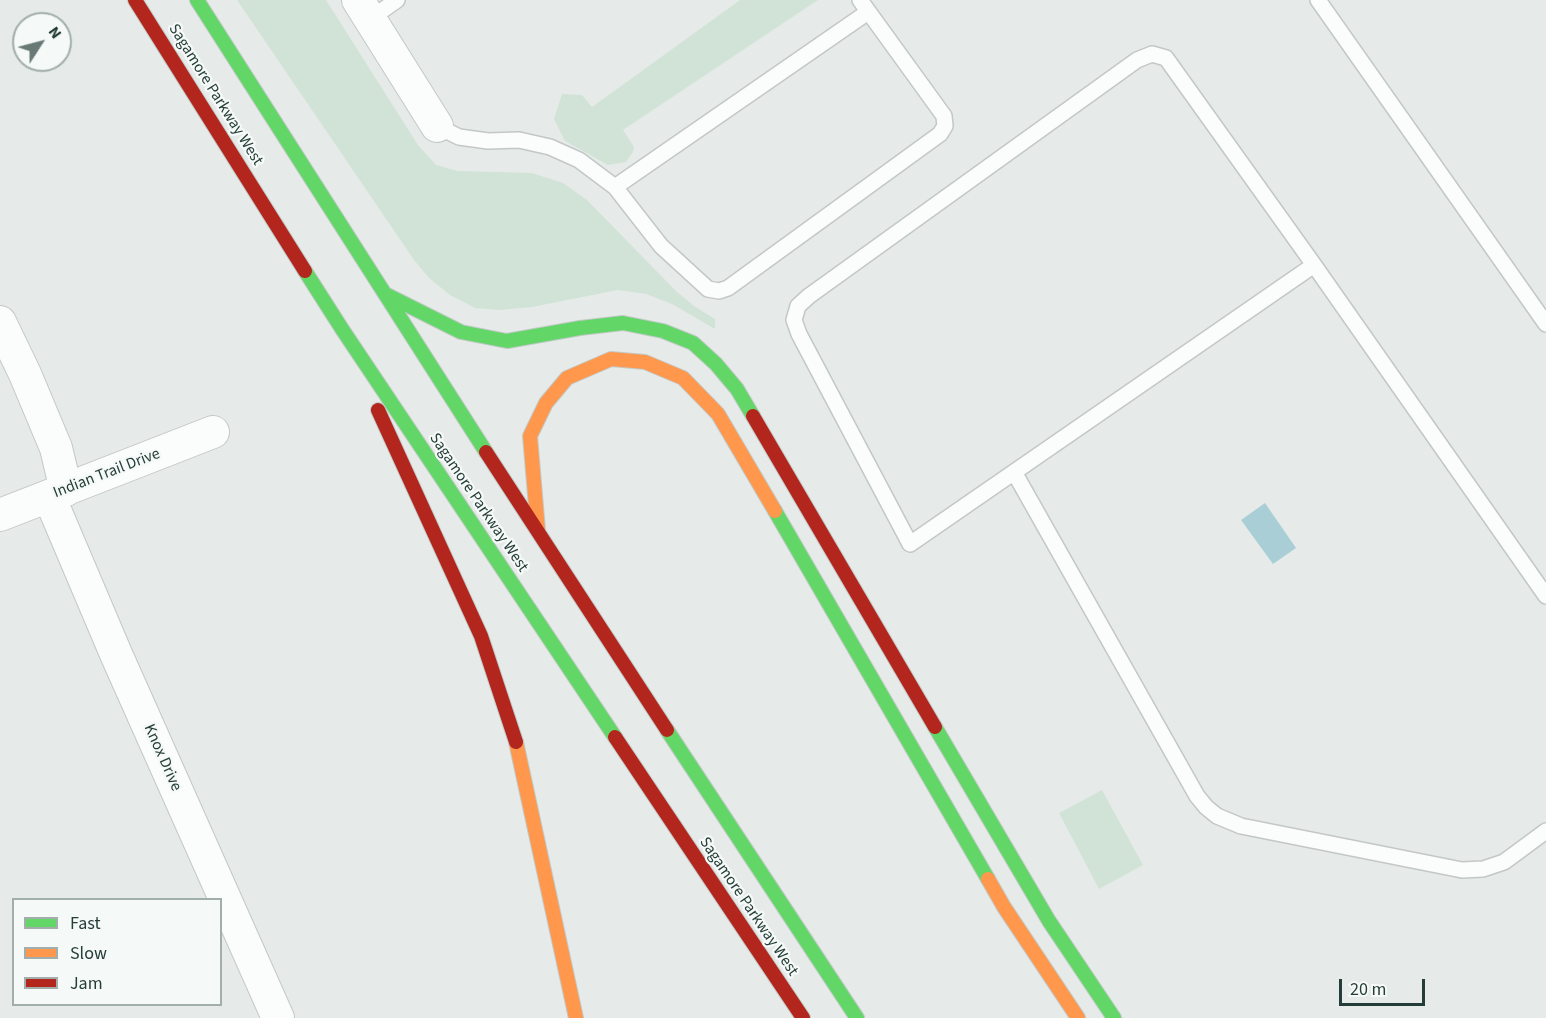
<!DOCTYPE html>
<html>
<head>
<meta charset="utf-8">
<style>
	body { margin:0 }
	#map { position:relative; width:1546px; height:1018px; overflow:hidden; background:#e6ebe9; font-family:"Source Sans 3",sans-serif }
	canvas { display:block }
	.legend { position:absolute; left:12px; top:898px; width:210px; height:108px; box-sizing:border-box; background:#f5f9f7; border:2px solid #a2aeab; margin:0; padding:8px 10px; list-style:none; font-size:18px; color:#253d38 }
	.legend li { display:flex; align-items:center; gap:12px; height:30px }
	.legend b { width:30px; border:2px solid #a2aeab }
	.north { position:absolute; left:12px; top:12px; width:60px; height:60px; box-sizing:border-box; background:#f5f9f7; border:2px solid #a2aeab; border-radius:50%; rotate:54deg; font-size:16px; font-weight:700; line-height:24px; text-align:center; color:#253d38 }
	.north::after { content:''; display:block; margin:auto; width:21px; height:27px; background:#697a76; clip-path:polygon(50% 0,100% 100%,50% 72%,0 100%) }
	.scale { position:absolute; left:1339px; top:979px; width:86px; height:27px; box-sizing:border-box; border:3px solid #253d38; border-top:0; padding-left:8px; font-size:18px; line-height:21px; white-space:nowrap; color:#253d38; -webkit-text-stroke:4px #f5f9f7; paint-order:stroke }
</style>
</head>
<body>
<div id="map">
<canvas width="1546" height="1018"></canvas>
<ul class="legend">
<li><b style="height:8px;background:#63d668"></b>Fast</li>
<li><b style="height:8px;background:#ff974d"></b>Slow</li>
<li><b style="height:8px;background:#b3261e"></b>Jam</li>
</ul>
<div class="north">N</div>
<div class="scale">20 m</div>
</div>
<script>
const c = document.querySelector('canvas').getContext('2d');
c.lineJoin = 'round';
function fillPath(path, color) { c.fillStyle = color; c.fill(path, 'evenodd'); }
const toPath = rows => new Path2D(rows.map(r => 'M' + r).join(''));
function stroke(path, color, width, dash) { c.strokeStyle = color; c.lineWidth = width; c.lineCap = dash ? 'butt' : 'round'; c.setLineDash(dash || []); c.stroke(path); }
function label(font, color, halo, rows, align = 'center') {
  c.font = font + ' "Source Sans 3",sans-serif'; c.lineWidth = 4.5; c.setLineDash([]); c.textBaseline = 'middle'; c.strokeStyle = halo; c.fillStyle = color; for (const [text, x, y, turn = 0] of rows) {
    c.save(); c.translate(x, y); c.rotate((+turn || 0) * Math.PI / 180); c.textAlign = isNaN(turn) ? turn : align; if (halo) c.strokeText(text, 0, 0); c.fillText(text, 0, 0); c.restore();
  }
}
const green = toPath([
	[237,0,326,0,418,145,436,165,458,171,532,173,563,183,587,200,676,291,694,306,715,319,715,329,672,304,646,294,618,290,532,307,499,310,475,308,450,295,429,278,414,260],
	[740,0,818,0,623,130,634,147,633,152,626,162,608,165,565,141,554,119,562,94,582,95,592,107],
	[1102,790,1143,865,1099,889,1059,813]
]);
const water = toPath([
	[1265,503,1296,548,1273,564,1241,520]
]);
const lane = toPath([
	[860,0,944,116,945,126,940,134,728,288,719,291,708,289,661,246,615,187,868,12],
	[1318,0,1546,324],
	[370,19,397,0],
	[437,126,459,137,488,141,519,140,550,147,579,160,615,187],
	[1314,265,910,544,799,334,794,320,798,306,809,296,1137,60,1152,54,1166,58,1314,265,1546,596],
	[1014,472,1197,796,1206,807,1217,816,1241,826,1462,870,1483,869,1504,862,1546,831]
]);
const street = toPath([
	[358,0,437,126],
	[0,322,25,374,56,448,66,490],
	[49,496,116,654,278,1018],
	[0,515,213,432]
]);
const fast = toPath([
	[197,0,486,452],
	[305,271,342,329,615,737],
	[387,295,461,332,507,341,580,328,623,323,663,331,693,343,716,364,737,389,753,416],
	[775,511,988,879],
	[935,727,1049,921,1114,1018],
	[667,730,857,1018]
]);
const slow = toPath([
	[538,530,530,436,546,403,567,378,611,359,645,362,683,378,718,414,775,511],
	[516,742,576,1018],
	[988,879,1004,907,1078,1018]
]);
const jam = toPath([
	[135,0,305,271],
	[378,410,481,636,516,742],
	[753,416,935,727],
	[486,452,667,730],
	[615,737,803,1018]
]);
const streetNames = [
	["Sagamore Parkway West",215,95,58],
	["Indian Trail Drive",107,474,-21],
	["Sagamore Parkway West",478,503,56],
	["Knox Drive",162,758,66],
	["Sagamore Parkway West",748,907,56]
];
fillPath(green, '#d1e3d7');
fillPath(water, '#aaced6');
stroke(lane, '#c3c8c6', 18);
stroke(street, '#c3c8c6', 34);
stroke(fast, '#c2cac8', 16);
stroke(slow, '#c2cac8', 16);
stroke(jam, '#c2cac8', 16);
stroke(lane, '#fbfcfc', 15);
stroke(street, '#fbfcfc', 32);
stroke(fast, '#63d668', 14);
stroke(slow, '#ff974d', 14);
stroke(jam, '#b3261e', 14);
label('16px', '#253d38', '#f5f9f7', streetNames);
</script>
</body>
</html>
